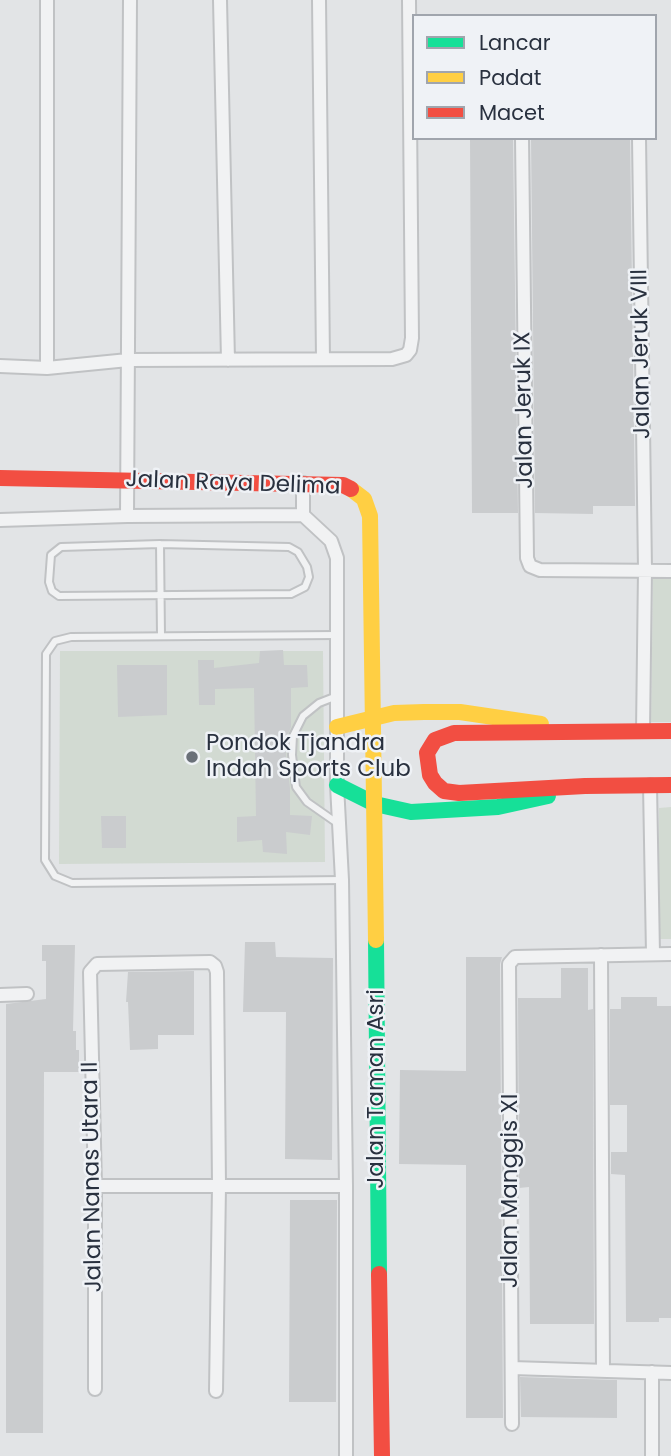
<!DOCTYPE html>
<html>
<head>
<meta charset="utf-8">
<style>
	body { margin:0 }
	#map { position:relative; width:671px; height:1456px; overflow:hidden; background:#e2e4e6; font-family:Poppins,sans-serif }
	canvas { display:block }
	.legend { position:absolute; left:412px; top:14px; width:245px; height:126px; box-sizing:border-box; background:#eff2f6; border:2px solid #a0a5ad; margin:0; padding:9px 12px; list-style:none; font-size:21px; color:#29313f }
	.legend li { display:flex; align-items:center; gap:14px; height:35px }
	.legend b { width:35px; border:2px solid #a0a5ad }
</style>
</head>
<body>
<div id="map">
<canvas width="671" height="1456"></canvas>
<ul class="legend">
<li><b style="height:9px;background:#16e098"></b>Lancar</li>
<li><b style="height:9px;background:#ffcf43"></b>Padat</li>
<li><b style="height:9px;background:#f24e42"></b>Macet</li>
</ul>
</div>
<script>
const c = document.querySelector('canvas').getContext('2d');
c.lineJoin = 'round';
function fillPath(path, color) { c.fillStyle = color; c.fill(path, 'evenodd'); }
const toPath = rows => new Path2D(rows.map(r => 'M' + r).join(''));
function stroke(path, color, width, dash) { c.strokeStyle = color; c.lineWidth = width; c.lineCap = dash ? 'butt' : 'round'; c.setLineDash(dash || []); c.stroke(path); }
function label(font, color, halo, rows, align = 'center') {
  c.font = font + ' Poppins,sans-serif'; c.lineWidth = 5; c.setLineDash([]); c.textBaseline = 'middle'; c.strokeStyle = halo; c.fillStyle = color; for (const [text, x, y, turn = 0] of rows) {
    c.save(); c.translate(x, y); c.rotate((+turn || 0) * Math.PI / 180); c.textAlign = isNaN(turn) ? turn : align; if (halo) c.strokeText(text, 0, 0); c.fillText(text, 0, 0); c.restore();
  }
}
const green = toPath([
	[653,576,671,577,671,722,651,722],
	[60,651,323,651,325,862,59,864],
	[671,807,671,939,659,939,659,808]
]);
const building = toPath([
	[470,138,513,138,518,513,472,513],
	[531,138,630,138,635,506,593,506,593,514,535,513],
	[283,650,284,665,307,665,308,687,291,688,291,727,287,736,286,755,290,788,290,815,312,816,310,835,286,832,287,854,263,852,262,840,237,842,237,817,256,816,254,688,215,689,215,705,199,705,198,660,214,660,214,668,259,663,260,651],
	[117,665,167,665,167,715,118,717],
	[101,816,126,816,126,848,102,848],
	[245,942,275,942,276,957,333,958,332,1160,285,1159,286,1012,243,1012],
	[42,945,75,945,73,1031,76,1031,76,1050,79,1050,79,1072,44,1072,43,1433,6,1433,6,1004,46,999,46,961,42,961],
	[466,957,502,957,500,964,503,1418,466,1418,466,1165,399,1164,400,1070,466,1071],
	[561,968,588,968,588,1010,593,1009,594,1324,530,1324,529,1187,519,1188,518,998,561,998],
	[194,971,194,1035,158,1035,158,1049,130,1050,128,1002,126,1002,128,972],
	[621,997,657,997,657,1006,671,1006,671,1318,659,1318,659,1322,626,1322,625,1175,611,1174,611,1152,627,1152,627,1105,610,1105,610,1009,621,1009],
	[290,1200,337,1200,336,1402,289,1402],
	[520,1377,617,1380,617,1418,521,1417]
]);
const lane = toPath([
	[160,544,289,547,298,552,307,567,309,577,305,587,291,594,59,596,52,591,49,582,51,555,61,547,160,544],
	[160,544,161,636],
	[337,635,71,637,55,641,46,654,45,860,55,876,72,883,342,880],
	[337,696,319,703,303,716,293,736,292,755,296,787,307,802,337,823]
]);
const street = toPath([
	[220,0,228,360],
	[319,0,323,359],
	[522,138,527,558,530,566,540,570,671,571],
	[639,138,645,570,643,731],
	[0,366,47,368,128,360,392,359,406,355,410,350,412,338,409,0],
	[47,368,47,0],
	[303,515,303,483],
	[127,516,130,0],
	[0,520,127,516,303,515,331,541,337,558,337,785,342,880,346,1186,346,1456],
	[650,785,653,954],
	[601,955,603,1371],
	[0,995,27,994],
	[95,1186,346,1186],
	[512,1368,671,1373],
	[652,1372,652,1456],
	[95,1389,95,1186,90,972,97,964,210,962,215,966,217,972,219,1186,216,1391],
	[512,1424,509,964,515,957,671,954]
]);
const fast = toPath([
	[337,785,375,804,411,812,498,807,548,796],
	[376,940,379,1274]
]);
const slow = toPath([
	[351,489,364,499,370,516,376,940],
	[337,727,394,713,424,712,460,712,541,724]
]);
const jam = toPath([
	[0,478,343,485,351,489],
	[671,731,454,733,435,740,427,753,430,775,435,783,444,791,459,793,585,786,671,785],
	[379,1274,382,1456]
]);
const markers = [
	[192,757,7,"#6a7079"]
];
const streetNames = [
	["Jalan Jeruk VIII",642,354,-91],
	["Jalan Jeruk IX",525,410,-91],
	["Jalan Raya Delima",233,484,2],
	["Jalan Taman Asri",377,1089,-90],
	["Jalan Nanas Utara II",93,1177,-91],
	["Jalan Manggis XI",511,1191,-90]
];
const poiNames = [
	["Pondok Tjandra",206,744],
	["Indah Sports Club",206,770]
];
fillPath(green, '#d2dad2');
fillPath(building, '#caccce');
stroke(lane, '#c0c2c4', 10);
stroke(street, '#c0c2c4', 16);
stroke(lane, '#f1f2f3', 6);
stroke(street, '#f1f2f3', 12);
stroke(fast, '#16e098', 16);
stroke(slow, '#ffcf43', 16);
stroke(jam, '#f24e42', 16);
for (const [x, y, r, color] of markers) { const dot = new Path2D(); dot.arc(x, y, r, 0, 2 * Math.PI); c.fillStyle = color; c.fill(dot); stroke(dot, '#eff2f6', 2.5); }
label('23px', '#29313f', '#eff2f6', streetNames);
label('23px', '#29313f', '#eff2f6', poiNames, 'left');
</script>
</body>
</html>
